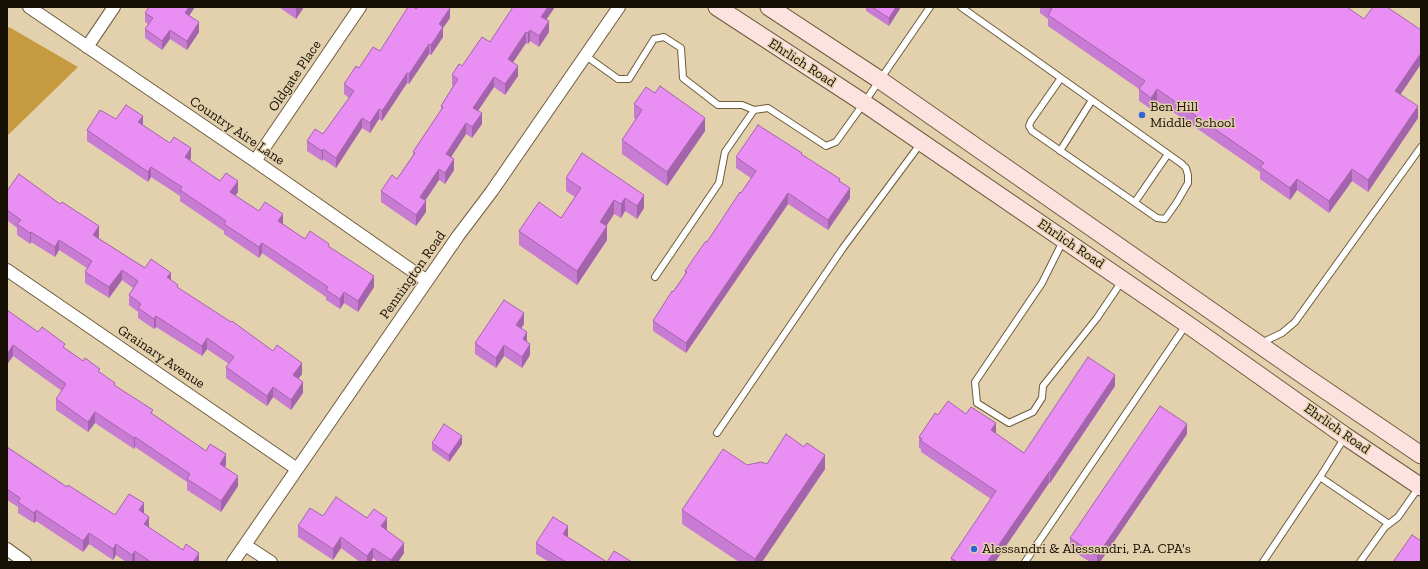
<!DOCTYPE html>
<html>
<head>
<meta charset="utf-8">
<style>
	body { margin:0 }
	#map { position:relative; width:1428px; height:569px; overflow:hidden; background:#e3d0ad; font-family:"Zilla Slab",serif }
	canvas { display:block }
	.frame { position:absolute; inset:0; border:8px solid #161004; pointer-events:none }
</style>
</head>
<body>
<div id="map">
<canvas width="1428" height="569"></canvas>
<div class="frame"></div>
</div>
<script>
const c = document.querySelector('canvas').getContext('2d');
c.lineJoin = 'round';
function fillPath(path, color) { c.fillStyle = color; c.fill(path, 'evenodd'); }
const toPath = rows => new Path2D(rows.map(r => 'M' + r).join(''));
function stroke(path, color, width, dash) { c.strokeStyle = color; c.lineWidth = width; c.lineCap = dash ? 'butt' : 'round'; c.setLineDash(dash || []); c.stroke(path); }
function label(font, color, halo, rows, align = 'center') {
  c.font = font + ' "Zilla Slab",serif'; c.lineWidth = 3; c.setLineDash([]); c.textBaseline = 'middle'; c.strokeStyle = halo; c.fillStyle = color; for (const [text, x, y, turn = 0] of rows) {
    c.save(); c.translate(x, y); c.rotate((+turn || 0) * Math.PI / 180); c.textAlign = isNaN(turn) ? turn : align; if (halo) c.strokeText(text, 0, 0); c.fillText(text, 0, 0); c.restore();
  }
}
const green = toPath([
	[9,27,78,67,7,136,7,29]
]);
const lane = toPath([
	[961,7,1168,154,1182,164,1186,168,1188,175,1188,183,1177,202,1165,219,1157,218,1032,131,1029,126,1031,121,1061,78],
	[586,56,618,79,629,79,654,39,664,37,681,48,683,78,718,105,742,105,754,110],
	[1060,151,1092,100],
	[1135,202,1168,154],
	[1063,241,1042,283,975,382,977,403,1009,423,1033,412,1042,398,1043,386,1097,318,1122,281],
	[655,277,719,183,725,152,754,110,768,108,826,146,836,142,864,103,930,7],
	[1261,343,1282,333,1295,322,1421,147],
	[717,433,843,248,921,143],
	[1320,477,1389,524],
	[1025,562,1186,325],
	[1263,562,1320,477,1345,437],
	[1360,562,1385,527,1398,517,1419,487]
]);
const street = toPath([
	[29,7,255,161,427,281],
	[87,47,114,7],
	[255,161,360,7],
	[7,270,297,469],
	[245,545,271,562],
	[7,549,25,562],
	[233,562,458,236,492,191,619,7]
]);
const secondary = toPath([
	[717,7,864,103,1187,324,1345,436,1421,487],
	[769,7,880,80,1306,377,1421,455]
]);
const wall = toPath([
	[149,7,195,7,189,15,199,32,187,50,170,39,162,50,145,38,145,29,148,24,145,22,145,13],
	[279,7,304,7,296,19],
	[513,7,555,7,546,20,549,32,539,47,530,41,528,44,526,43,513,62,518,76,505,95,494,87,478,111,482,124,472,138,466,134,451,157,454,170,445,184,439,180,425,201,426,212,416,226,381,202,381,191,397,179,413,155,413,152,441,111,441,106,453,86,452,85,452,75,490,42],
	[866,7,901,7,889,26,866,11],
	[1040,7,1347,7,1421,64,1401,94,1418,118,1368,192,1352,181,1329,213,1297,190,1290,200,1260,179,1260,172,1157,101,1151,109,1139,101,1139,89,1048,26,1048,19,1040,13],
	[416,9,450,18,443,28,443,37,431,55,429,54,409,84,407,83,382,121,379,119,370,133,362,128,336,168,323,159,322,161,307,151,307,141,323,134,349,98,344,94,344,84,380,51],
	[655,93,705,131,667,186,622,154,622,140,636,119,634,118,634,104],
	[116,119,143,125,191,158,190,161,238,192,235,196,259,211,283,224,305,239,329,247,374,287,358,312,344,303,340,309,326,300,326,297,262,253,259,258,224,234,224,231,180,201,180,196,151,177,148,182,87,141,87,130],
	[582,153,644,208,637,219,625,211,621,218,614,214,606,226,607,240,577,285,519,245,519,231,561,218,575,197,566,191,566,178],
	[802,155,840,181,850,198,828,230,788,204,686,353,653,331,653,321,685,274,685,271,707,242,751,178,736,168,736,157],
	[7,191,99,237,98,238,145,268,171,280,178,288,302,374,298,379,303,393,291,410,273,397,267,406,226,378,226,367,229,364,207,349,202,356,156,327,154,329,138,318,138,312,129,305,129,295,133,288,122,280,109,298,85,283,85,272,87,268,59,250,55,257,31,242,30,244,17,235,17,228,7,220],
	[7,310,38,332,65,348,83,361,100,372,115,386,153,414,226,465,224,467,238,486,221,512,187,490,187,482,135,447,134,449,95,423,88,432,56,410,56,399,62,391,13,356,8,363,7,362],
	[524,324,521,328,527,342,530,355,522,368,504,356,496,368,475,354,475,343],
	[1115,386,1050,483,1049,483,995,562,951,562,951,558,991,499,921,452,921,449,919,448,919,437,938,415,996,434,1024,453],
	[1187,434,1100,562,1090,562,1070,549,1070,538],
	[432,443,462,444,449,462,432,450],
	[7,447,67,487,115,515,144,513,149,528,199,562,126,562,116,555,113,560,89,544,83,552,36,521,34,523,18,513,18,507,7,500],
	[767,464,825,469,762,562,739,562,682,524,682,510,747,465],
	[323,516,367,518,387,529,387,530,404,553,398,562,378,562,373,558,371,562,360,562,341,548,333,560,298,537,298,526],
	[568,537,607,562,632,562,549,562,536,554,536,543]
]);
const shadedWall = toPath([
	[189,7,195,7,185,22,185,13],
	[297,7,304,7,296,19,296,8],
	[548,7,555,7,541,27,541,17],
	[896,7,901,7,889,26,889,18],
	[450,8,450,18,443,28,443,37,431,55,431,45,439,24],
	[549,21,549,32,539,47,539,36],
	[199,22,199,32,187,50,187,41],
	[170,30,170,39,162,50,162,41],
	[530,30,530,41,528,44,528,33],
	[526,32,526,43,508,70,508,59],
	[429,44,429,54,409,84,409,74],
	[1421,53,1421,64,1395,102,1395,91],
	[518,66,518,76,505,95,505,84],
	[407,73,407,83,382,121,382,111],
	[494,77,494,87,473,118,473,108],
	[1157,89,1157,101,1151,109,1151,98],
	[1418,106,1418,118,1368,192,1368,180],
	[379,109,379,119,370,133,370,123],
	[482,113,482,124,472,138,472,127],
	[143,116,143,126,138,122],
	[362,118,362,128,336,168,336,158],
	[705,118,705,131,667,186,667,172],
	[466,123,466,134,446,165,446,154],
	[191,148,191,158,185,168,185,157],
	[323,149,323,159,322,161,322,151],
	[454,159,454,170,445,184,445,173],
	[151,167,151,177,148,182,148,172],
	[439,169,439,180,420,208,420,197],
	[1352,169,1352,181,1329,213,1329,201],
	[1297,179,1297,190,1290,200,1290,188],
	[238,181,238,192,230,203,230,192],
	[850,188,850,198,828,230,828,220],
	[788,193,788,204,686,353,686,343],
	[644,195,644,208,637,219,637,206],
	[625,198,625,211,621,218,621,204],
	[614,200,614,214,600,236,600,222],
	[426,201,426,212,416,226,416,215],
	[283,214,283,224,278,221],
	[99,226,99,237,93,246,93,235],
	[607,226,607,240,577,285,577,271],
	[31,232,31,242,30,244,30,233],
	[59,240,59,250,55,257,55,247],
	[262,243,262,253,259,258,259,247],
	[122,270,122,280,109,298,109,287],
	[171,273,171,283,167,277],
	[374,276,374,287,358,312,358,301],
	[344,292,344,303,340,309,340,299],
	[524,313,524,324,516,336,516,325],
	[156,316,156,327,154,329,154,319],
	[527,332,527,343,523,339],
	[207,338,207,349,202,356,202,346],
	[530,344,530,355,522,368,522,357],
	[13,345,13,356,8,363,8,353],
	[504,345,504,356,496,368,496,358],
	[302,363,302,374,293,386,293,375],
	[1115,375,1115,386,1050,483,1050,472],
	[303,382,303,393,291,410,291,400],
	[273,387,273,397,267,406,267,396],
	[95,412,95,423,88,432,88,422],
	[996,423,996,434,991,430],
	[1187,424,1187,434,1100,562,1097,562,1097,556],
	[462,436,462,444,449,462,449,455],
	[135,437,135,447,134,449,134,438],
	[226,454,226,465,220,474,220,464],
	[825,455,825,469,762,562,755,562,755,559],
	[1049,472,1049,483,995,562,987,562],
	[238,476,238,486,221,512,221,501],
	[144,503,144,514,139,510],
	[36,510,36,521,34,523,34,513],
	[149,517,149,527,144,535,144,524],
	[387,518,387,529,381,537,381,526],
	[568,526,568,537,563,534],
	[89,533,89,544,83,552,83,541],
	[341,537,341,548,333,560,333,549],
	[404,543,404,553,398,562,391,562,391,560],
	[116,544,116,555,113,560,113,549],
	[373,548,373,558,371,562,367,562,367,556],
	[135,551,135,562,132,562,132,555],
	[199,553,199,562,193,562]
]);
const building = toPath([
	[149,7,189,7,185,13,199,22,187,41,170,30,162,41,145,29,153,18,145,13,149,7],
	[408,7,414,7,416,9,418,7,448,7,450,8,439,24,443,27,431,45,429,44,409,74,407,73,382,111,379,109,370,123,362,118,336,158,323,149,322,151,307,141,315,129,323,134,354,91,344,84,356,66,359,68,373,47,380,51,408,7],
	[513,7,548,7,541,17,549,21,539,36,530,30,528,33,526,32,508,59,518,66,505,84,494,77,473,108,482,113,472,127,466,123,446,154,454,159,445,173,439,169,420,197,426,201,416,215,381,191,392,175,397,179,415,153,413,152,443,107,441,106,458,79,452,75,459,64,462,66,482,37,490,42,513,7],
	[872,7,896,7,889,18,872,7],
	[1048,7,1347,7,1364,19,1373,7,1387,7,1421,30,1421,53,1395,91,1418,106,1368,180,1352,169,1329,201,1297,179,1290,188,1260,167,1264,163,1157,89,1151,98,1139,89,1145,81,1048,15,1052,9,1048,7],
	[660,86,705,118,667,172,622,140,642,110,634,104,646,87,655,93,660,86],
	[126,105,143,116,138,122,170,143,174,137,191,148,185,157,220,181,226,173,238,181,230,192,259,211,265,202,283,214,278,221,305,239,310,231,329,244,328,246,374,276,358,301,344,292,340,299,326,290,328,287,262,243,259,247,224,224,226,221,180,190,182,187,151,167,148,172,87,130,100,110,116,119,126,105],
	[758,125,802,153,801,154,840,179,839,181,850,188,828,220,788,193,686,343,653,321,672,291,673,292,687,272,685,271,703,245,706,241,707,242,740,192,741,193,756,171,736,157,758,125],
	[582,153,644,195,637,206,625,198,621,204,614,200,600,222,607,226,577,271,519,231,539,202,561,218,581,188,566,178,582,153],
	[19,174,60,204,62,202,99,226,93,235,145,268,151,259,171,273,167,277,178,285,177,287,231,322,232,321,273,351,277,345,302,363,293,375,303,382,291,400,273,387,267,396,226,367,234,357,207,338,202,346,156,316,154,319,138,308,141,304,129,295,138,281,122,270,109,287,85,272,92,261,59,240,55,247,31,232,30,233,17,224,21,220,7,210,7,191,19,174],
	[504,300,524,313,516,325,527,332,523,339,530,344,522,357,504,345,496,358,475,343,504,300],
	[7,310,38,332,42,327,65,344,63,347,83,361,85,358,100,369,98,371,115,383,114,385,153,410,151,413,206,451,210,444,226,454,220,464,238,476,221,501,187,479,190,474,135,437,134,438,95,412,88,422,56,399,66,384,13,345,8,353,7,352,7,310],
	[1088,357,1115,375,1050,472,1049,472,987,562,957,562,951,558,996,491,921,441,922,439,919,437,935,413,938,415,948,401,966,414,971,407,996,423,991,430,1024,453,1088,357],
	[1160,406,1187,424,1097,556,1070,538,1160,406],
	[444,424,462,436,449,455,432,443,444,424],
	[786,434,804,447,807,443,825,455,755,559,682,510,723,449,747,465,761,462,767,464,786,434],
	[7,447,67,487,68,485,115,515,129,494,144,503,139,510,149,517,144,524,183,550,186,544,199,553,193,562,151,562,135,551,132,555,116,544,113,549,89,533,83,541,36,510,34,513,18,502,20,498,7,489,7,447],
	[336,497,367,518,374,509,387,518,381,526,404,543,391,560,373,548,367,556,341,537,333,549,298,526,310,508,323,516,336,497],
	[553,517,568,526,563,534,607,562,614,551,632,562,566,562,536,543,553,517],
	[1412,535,1421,541,1421,562,1393,562,1412,535]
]);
const markers = [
	[1142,115,4,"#3265d3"],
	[974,549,4,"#3265d3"]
];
const streetNames = [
	["Ehrlich Road",802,63,33],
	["Oldgate Place",295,76,-56],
	["Country Aire Lane",237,131,34],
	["Ehrlich Road",1071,244,34],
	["Pennington Road",413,275,-55],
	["Grainary Avenue",161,357,34],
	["Ehrlich Road",1337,429,35]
];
const poiNames = [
	["Ben Hill",1150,107],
	["Middle School",1150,123],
	["Alessandri & Alessandri, P.A. CPA's",982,549]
];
fillPath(green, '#c69a3e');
stroke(lane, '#6d5d3d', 8);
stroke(street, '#6d5d3d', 14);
stroke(secondary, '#6d5d3d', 19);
stroke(lane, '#fff', 6);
stroke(street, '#fff', 12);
stroke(secondary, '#fee2e0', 17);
fillPath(wall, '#c87bd2');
fillPath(shadedWall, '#a364ab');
fillPath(building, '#e98ff4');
stroke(building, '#a364ab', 1);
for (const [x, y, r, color] of markers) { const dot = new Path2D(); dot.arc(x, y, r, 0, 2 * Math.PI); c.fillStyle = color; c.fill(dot); stroke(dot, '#e3d0ad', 1.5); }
label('14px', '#161004', '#e3d0ad', streetNames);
label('14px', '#161004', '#e3d0ad', poiNames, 'left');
</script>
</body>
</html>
